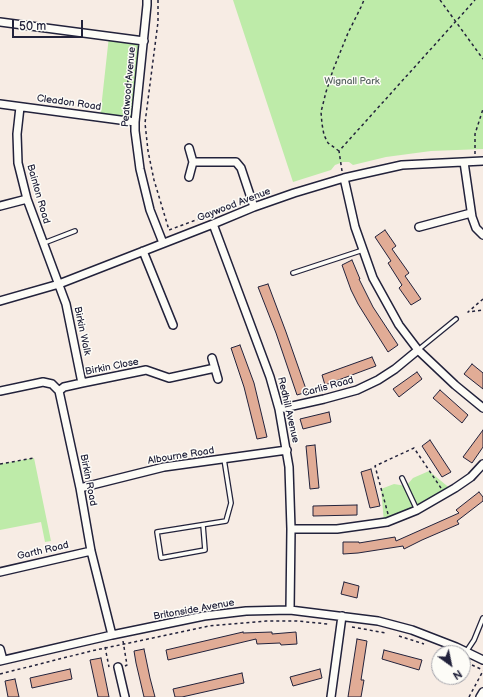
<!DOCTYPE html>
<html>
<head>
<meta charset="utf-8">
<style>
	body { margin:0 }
	#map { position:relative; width:483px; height:697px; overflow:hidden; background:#f7ece4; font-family:"Balsamiq Sans",sans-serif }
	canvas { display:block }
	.north { position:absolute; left:431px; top:645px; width:40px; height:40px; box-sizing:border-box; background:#fdfcf7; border:1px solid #a5a5ac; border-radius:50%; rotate:147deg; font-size:11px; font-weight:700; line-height:16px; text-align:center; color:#22223b }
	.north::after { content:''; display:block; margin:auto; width:14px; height:18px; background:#22223b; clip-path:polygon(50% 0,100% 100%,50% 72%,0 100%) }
	.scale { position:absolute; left:12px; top:20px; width:71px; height:18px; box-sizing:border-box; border:2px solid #22223b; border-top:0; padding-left:5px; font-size:12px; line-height:14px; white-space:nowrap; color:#22223b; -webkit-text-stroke:3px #fdfcf7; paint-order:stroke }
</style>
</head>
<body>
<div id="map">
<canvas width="483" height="697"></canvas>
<div class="north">N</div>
<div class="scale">50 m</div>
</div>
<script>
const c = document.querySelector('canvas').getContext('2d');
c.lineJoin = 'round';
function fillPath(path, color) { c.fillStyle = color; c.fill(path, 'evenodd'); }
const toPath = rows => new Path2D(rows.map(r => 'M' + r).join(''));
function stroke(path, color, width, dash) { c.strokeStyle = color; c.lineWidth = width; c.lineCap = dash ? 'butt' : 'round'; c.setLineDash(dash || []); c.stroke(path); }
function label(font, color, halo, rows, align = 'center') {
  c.font = font + ' "Balsamiq Sans",sans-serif'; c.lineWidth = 3; c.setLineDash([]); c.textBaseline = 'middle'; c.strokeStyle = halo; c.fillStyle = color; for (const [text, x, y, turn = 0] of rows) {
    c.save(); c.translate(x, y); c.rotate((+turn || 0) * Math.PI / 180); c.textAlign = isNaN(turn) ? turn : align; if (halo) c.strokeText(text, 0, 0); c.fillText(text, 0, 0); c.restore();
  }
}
const green = toPath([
	[233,0,483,0,483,149,431,151,386,157,353,165,349,162,343,162,335,165,331,170,293,182],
	[109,36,144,41,135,122,100,118],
	[34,458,51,541,45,542,41,522,0,530,0,464],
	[429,471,452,490,384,522,381,489,394,484,406,486,413,478]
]);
const building = toPath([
	[385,230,396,246,392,249,409,273,405,276,421,299,411,305,399,288,402,285,388,263,391,261,375,237,385,230],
	[352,260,360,279,359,279,373,307,398,345,388,352,358,304,351,290,342,265,352,260],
	[268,284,286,332,307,392,297,395,276,333,258,287,268,284],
	[240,345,254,383,267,437,257,439,244,387,231,348,240,345],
	[372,357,376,366,325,385,322,375,372,357],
	[472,364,483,373,483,389,464,374,472,364],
	[417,372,422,379,399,397,393,389,417,372],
	[440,390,468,415,462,423,433,398,440,390],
	[329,412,331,422,303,429,300,419,329,412],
	[483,430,483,447,472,463,463,457,483,430],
	[430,440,451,472,442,477,422,446,430,440],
	[315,445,319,488,310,489,306,446,315,445],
	[371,469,380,506,370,508,361,472,371,469],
	[479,492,483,497,483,501,457,521,459,524,422,540,404,549,403,546,358,553,343,554,343,542,359,542,359,543,395,537,396,541,459,513,456,510,479,492],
	[357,505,357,515,313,516,313,506,357,505],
	[344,582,359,586,357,598,341,594,344,582],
	[243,632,243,633,272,632,272,634,296,632,297,644,281,645,280,643,257,644,256,639,168,660,166,650,243,632],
	[357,639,367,641,361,680,364,680,361,697,348,697,357,639],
	[144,649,150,678,155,697,144,697,136,663,134,651,144,649],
	[384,650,422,660,419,670,382,659,384,650],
	[101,658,107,687,109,697,98,697,90,660,101,658],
	[70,669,72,679,32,688,30,678,70,669],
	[320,669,322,678,293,686,290,677,320,669],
	[242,673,244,683,182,697,175,697,173,689,242,673],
	[15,679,19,697,8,697,5,681,15,679]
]);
const path = toPath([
	[158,0,158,22,145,123,148,151,154,180,169,230,215,213],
	[440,0,483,59],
	[125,113,131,47],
	[339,151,328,143,324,135,322,124,321,112,326,92,333,70,348,33,361,7,364,0],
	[475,154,475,134,483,109],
	[342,171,339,151,475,0],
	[483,299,468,312,483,310],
	[0,464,34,458],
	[388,514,375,466,414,448,441,488],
	[352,627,386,633],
	[399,636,424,644],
	[123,641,127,665,125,666],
	[105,647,109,667],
	[472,665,483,670],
	[0,674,91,651,167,635,209,626,266,621,297,621,328,624],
	[469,697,483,671]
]);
const lane = toPath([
	[44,243,75,231],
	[293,273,363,250],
	[418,350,456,319],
	[402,478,417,510],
	[203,525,205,550,161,558,157,532,226,521,231,503,224,459],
	[466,652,474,640,483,618]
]);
const street = toPath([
	[147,0,147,5,135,122,135,131,140,169,150,210,163,243],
	[0,22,144,41],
	[0,104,135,122],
	[20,107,17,134,18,163,27,199,66,304,82,383],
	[189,148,193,162,189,177],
	[193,162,236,162,241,168,254,207],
	[464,162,472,217,476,228,483,235],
	[344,178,355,227,373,278,399,325,418,350,455,385,483,408],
	[0,206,27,199],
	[213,224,270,377,279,409,289,467,291,529,290,610],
	[419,227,471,213],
	[143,251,173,325],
	[0,301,59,284,213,224,254,207,294,193,344,178,402,165,483,161],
	[212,358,218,379],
	[0,391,43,382,52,384,59,391,80,488,91,551,112,635],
	[59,391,64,387,82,383,146,370,169,378,215,368],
	[279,409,324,399,357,390,378,380,395,369,418,350],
	[80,488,164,467,287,450],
	[291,529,337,529,387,522,417,510,455,488,471,477,483,464],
	[0,572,91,551],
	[0,649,3,660],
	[0,661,112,635,204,616,246,611,290,610,378,621,412,630,456,647,483,660],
	[118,667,125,697],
	[331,697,342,616],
	[480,697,483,692]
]);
const parkNames = [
	["Wignall Park",352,81]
];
const streetNames = [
	["Peatwood Avenue",129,87,-85],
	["Cleadon Road",69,103,8],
	["Bainton Road",38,194,74],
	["Gaywood Avenue",234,205,-21],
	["Birkin Walk",82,331,78],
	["Birkin Close",112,367,-11],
	["Carlis Road",328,387,-15],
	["Redhill Avenue",288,410,77],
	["Albourne Road",181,456,-9],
	["Birkin Road",88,480,79],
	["Garth Road",43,551,-13],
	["Britonside Avenue",194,610,-10]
];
fillPath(green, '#beeba9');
fillPath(building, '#e1ac96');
stroke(building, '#22223b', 1);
stroke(lane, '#22223b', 6);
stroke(street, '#22223b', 10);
stroke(path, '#22223b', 1.5, [3, 3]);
stroke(lane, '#fdfcf7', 3.5);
stroke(street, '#fdfcf7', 7);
label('10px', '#515e5c', '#fdfcf7', parkNames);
label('10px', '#22223b', '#fdfcf7', streetNames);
</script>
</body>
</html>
